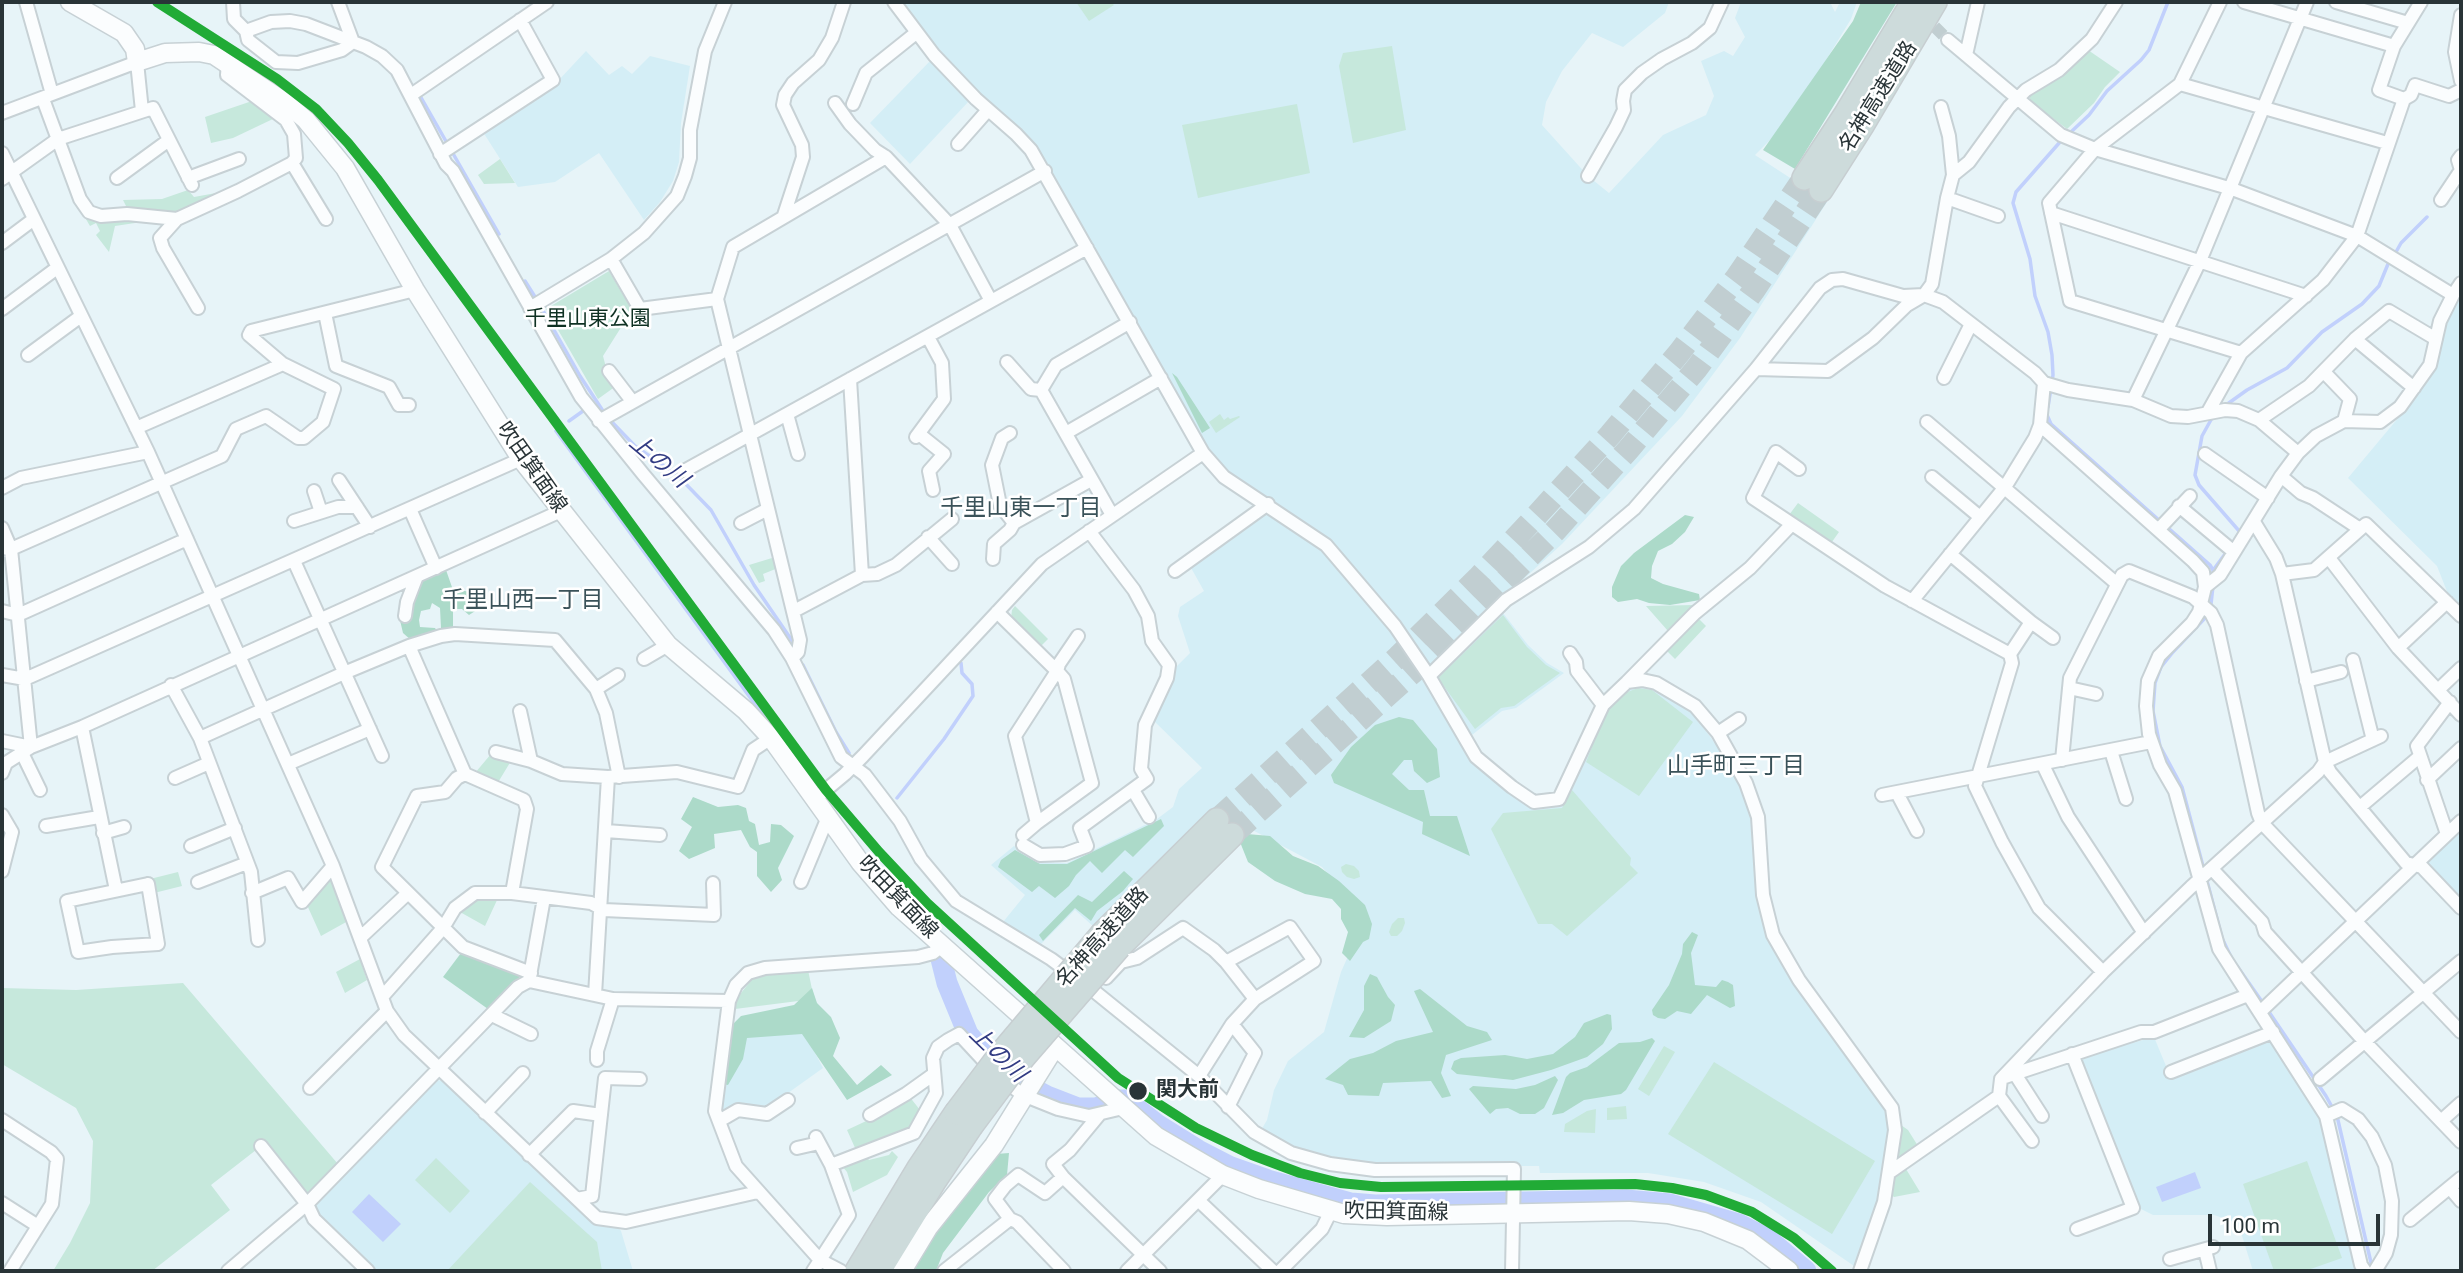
<!DOCTYPE html>
<html>
<head>
<meta charset="utf-8">
<style>
	body { margin:0 }
	#map { position:relative; width:2463px; height:1273px; overflow:hidden; background:#e7f4f8; font-family:Roboto,sans-serif }
	canvas { display:block }
	.frame { position:absolute; inset:0; border:4px solid #293437; pointer-events:none }
	.scale { position:absolute; left:2208px; top:1214px; width:172px; height:32px; box-sizing:border-box; border:4px solid #293437; border-top:0; padding-left:9px; font-size:21px; line-height:24px; white-space:nowrap; color:#293437; -webkit-text-stroke:5px #fff; paint-order:stroke }
</style>
</head>
<body>
<div id="map">
<canvas width="2463" height="1273"></canvas>
<div class="frame"></div>
<div class="scale">100 m</div>
</div>
<script>
const c = document.querySelector('canvas').getContext('2d');
c.lineJoin = 'round';
function fillPath(path, color) { c.fillStyle = color; c.fill(path, 'evenodd'); }
const toPath = rows => new Path2D(rows.map(r => 'M' + r).join(''));
function stroke(path, color, width, dash) { c.strokeStyle = color; c.lineWidth = width; c.lineCap = dash ? 'butt' : 'round'; c.setLineDash(dash || []); c.stroke(path); }
function label(font, color, halo, rows, align = 'center') {
  c.font = font + ' Roboto,"Noto Sans JP",sans-serif'; c.lineWidth = 5; c.setLineDash([]); c.textBaseline = 'middle'; c.strokeStyle = halo; c.fillStyle = color; for (const [text, x, y, turn = 0] of rows) {
    c.save(); c.translate(x, y); c.rotate((+turn || 0) * Math.PI / 180); c.textAlign = isNaN(turn) ? turn : align; if (halo) c.strokeText(text, 0, 0); c.fillText(text, 0, 0); c.restore();
  }
}
const built = toPath([
	[903,2,1669,2,1665,13,1623,47,1592,33,1562,71,1546,102,1542,125,1588,176,1609,193,1663,135,1706,115,1714,96,1701,61,1724,51,1733,56,1745,37,1735,18,1741,2,1830,2,1835,12,1840,2,1857,2,1851,19,1820,70,1773,137,1755,155,1827,202,1740,338,1682,416,1562,544,1496,604,1528,645,1547,663,1564,673,1516,708,1502,711,1462,743,1473,761,1530,807,1560,805,1606,708,1621,692,1637,686,1653,688,1689,708,1725,757,1745,793,1752,819,1769,937,1887,1112,1891,1131,1879,1201,1857,1268,1761,1202,1704,1182,1648,1173,1540,1173,1539,1166,1374,1166,1331,1160,1294,1150,1260,1132,1267,1120,1274,1090,1288,1061,1324,1032,1341,972,1357,936,1340,887,1322,867,1213,809,1094,927,1075,910,1038,947,1003,922,1025,895,991,865,1014,846,1040,862,1067,863,1157,819,1173,807,1179,789,1202,768,1153,720,1177,666,1190,653,1178,616,1180,607,1204,591,1190,566,1276,503,1225,471,1200,438,1035,146,1020,130,977,93,922,29],
	[586,51,609,75,622,66,632,74,650,56,690,66,681,123,679,162,673,181,660,202,644,220,599,153,555,182,518,187,483,132,557,82],
	[930,61,970,100,910,164,870,123],
	[2461,295,2461,611,2450,599,2437,566,2348,478,2404,411,2447,317],
	[2461,827,2461,903,2425,865,2426,860],
	[804,1032,823,1068,767,1108,739,1106,723,1113,720,1110,731,1037],
	[2270,1036,2313,1104,2327,1135,2355,1269,2349,1271,2253,1271,2238,1223,2214,1215,2153,1215,2139,1208,2078,1058,2154,1037,2171,1078],
	[436,1080,443,1081,594,1223,617,1226,621,1231,633,1271,374,1271,330,1230,319,1217,316,1208,319,1198]
]);
const green = toPath([
	[1076,2,1111,2,1114,5,1089,21],
	[1392,46,1406,130,1353,143,1339,66,1343,53],
	[2088,50,2120,72,2105,87,2094,103,2067,129,2030,101,2030,94],
	[252,101,275,118,233,138,211,143,205,117],
	[1297,104,1310,173,1198,198,1182,125],
	[500,159,515,183,484,184,478,175],
	[188,190,194,197,227,191,176,214,127,208,123,200,162,199],
	[80,209,128,217,155,220,115,226,109,252,96,235,100,231,96,223,90,226],
	[609,271,632,310,603,356,608,375,616,386,598,399,546,309],
	[1220,414,1224,420,1228,417,1230,419,1239,416,1240,417,1216,433,1209,422],
	[1798,503,1839,532,1829,546,1789,515],
	[775,555,778,568,763,574,765,581,759,583,749,565,772,558],
	[1695,605,1668,631,1646,606],
	[1015,606,1048,639,1040,647,1011,618,1012,610],
	[1503,615,1527,647,1546,665,1560,673,1514,706,1501,708,1475,729,1438,678],
	[1698,618,1706,626,1675,659,1667,651],
	[1638,688,1652,690,1693,722,1639,796,1586,762,1607,709,1622,694],
	[491,754,511,761,497,784,475,773],
	[1572,790,1631,858,1630,865,1638,873,1567,936,1552,924,1538,924,1491,829,1503,813,1562,808],
	[1346,864,1354,866,1359,871,1360,877,1354,879,1347,877,1342,872,1341,867],
	[178,872,182,886,154,893,150,879],
	[330,878,333,881,348,921,321,936,307,905,314,900],
	[476,898,498,898,485,926,460,912],
	[1398,918,1404,918,1405,923,1402,931,1397,936,1391,936,1389,932,1392,924],
	[360,959,367,980,345,993,336,972],
	[808,970,814,999,735,1009,737,998,753,978,768,973],
	[183,983,338,1164,306,1194,265,1143,211,1185,230,1210,152,1271,53,1271,70,1243,90,1203,93,1141,76,1108,2,1064,2,988,76,990],
	[1664,1046,1675,1052,1649,1096,1638,1089],
	[1714,1062,1875,1161,1832,1234,1668,1134],
	[909,1096,920,1110,908,1131,856,1150,847,1130,879,1115],
	[1626,1106,1627,1119,1607,1120,1607,1108],
	[1596,1109,1595,1133,1564,1132,1565,1124,1587,1111],
	[1901,1125,1908,1130,1918,1146,1901,1158,1897,1153],
	[892,1151,898,1157,887,1175,853,1192,847,1172,842,1166,866,1156,869,1160,889,1155],
	[436,1158,470,1191,450,1213,415,1180],
	[2307,1161,2342,1258,2305,1271,2274,1271,2243,1184],
	[1906,1169,1920,1192,1894,1197,1890,1194,1895,1177],
	[530,1182,597,1242,602,1271,447,1271]
]);
const forest = toPath([
	[1861,2,1897,2,1795,169,1763,150,1853,21],
	[1172,373,1177,377,1210,428,1202,433],
	[1685,515,1694,517,1685,532,1672,544,1658,551,1652,566,1651,578,1663,584,1699,594,1700,600,1670,605,1649,603,1637,599,1618,602,1612,597,1612,587,1621,566,1634,553],
	[446,570,453,590,475,592,484,595,483,606,469,615,462,609,453,609,453,629,441,628,440,608,432,603,430,609,421,611,419,620,420,627,435,628,439,634,412,641,403,633,399,616,411,581],
	[1399,717,1413,720,1437,749,1440,777,1427,783,1414,771,1412,760,1404,760,1392,774,1409,790,1424,790,1430,816,1457,816,1470,856,1422,834,1423,822,1334,783,1331,775,1351,747,1375,725],
	[693,797,718,807,738,805,746,808,749,821,755,824,759,845,770,842,771,824,781,825,794,836,778,868,782,880,771,892,757,876,757,852,750,847,741,830,714,834,715,848,689,859,679,851,692,827,681,819],
	[1161,819,1164,826,1133,857,1125,850,1102,873,1090,861,1076,875,1069,886,1055,898,1039,886,1032,892,998,867,1001,860,1015,850,1040,864,1067,864],
	[1247,834,1270,836,1293,856,1318,866,1339,881,1365,905,1372,924,1369,939,1363,942,1350,961,1342,953,1348,932,1341,919,1341,909,1332,899,1305,894,1275,881,1248,862,1240,842],
	[1124,871,1133,879,1123,891,1097,911,1091,921,1075,908,1043,941,1039,935,1078,895,1092,902],
	[1692,932,1698,935,1691,953,1695,985,1716,987,1722,980,1728,982,1733,985,1735,1006,1730,1008,1707,995,1691,1014,1677,1011,1665,1019,1658,1018,1653,1015,1652,1010,1669,985,1682,954,1683,944],
	[461,953,522,975,488,1009,443,977],
	[1370,974,1377,977,1388,997,1395,1005,1391,1021,1364,1038,1349,1037,1364,1010,1364,986],
	[812,988,817,1003,831,1017,840,1038,833,1056,857,1085,881,1065,892,1075,847,1100,802,1034,747,1038,743,1059,728,1085,723,1084,731,1026,741,1016,794,1005],
	[1420,989,1467,1026,1487,1032,1492,1040,1446,1055,1441,1073,1451,1096,1442,1098,1431,1081,1383,1083,1379,1096,1348,1095,1343,1085,1325,1079,1350,1059,1373,1053,1396,1041,1433,1032,1414,991],
	[1607,1014,1611,1015,1612,1029,1603,1044,1587,1057,1551,1070,1513,1080,1457,1074,1451,1069,1454,1061,1461,1058,1505,1055,1527,1059,1553,1054,1575,1037,1584,1023],
	[1652,1038,1655,1041,1626,1090,1621,1094,1584,1100,1563,1113,1552,1115,1566,1077,1570,1073,1587,1067,1619,1043,1640,1042],
	[1555,1076,1558,1080,1544,1108,1535,1114,1520,1114,1508,1108,1496,1109,1490,1114,1469,1089,1473,1086,1516,1089,1535,1085],
	[1009,1153,1007,1175,989,1192,943,1253,936,1271,909,1271,934,1231,996,1154]
]);
const water = toPath([
	[2195,1172,2201,1188,2162,1202,2156,1187],
	[369,1194,401,1224,383,1242,352,1212]
]);
const stream = toPath([
	[419,94,499,234],
	[2072,131,2089,115,2107,91,2141,60,2149,50,2168,2],
	[2396,252,2401,243,2427,217],
	[525,281,537,300],
	[541,307,580,376,605,414],
	[2226,405,2247,390,2287,368,2322,332,2362,304,2379,286,2388,264],
	[2048,407,2053,375,2052,355,2048,332,2035,296,2030,259,2013,203,2016,192,2060,142],
	[2047,415,2051,424,2160,521],
	[2212,418,2202,436,2195,475,2199,485,2240,532,2239,535],
	[610,420,635,446,677,475,711,510,754,585,793,642],
	[569,421,583,411],
	[556,431,765,718],
	[2166,526,2210,565,2213,570,2213,575],
	[2214,569,2225,554],
	[2211,604,2213,586],
	[803,665,836,732,849,753],
	[897,798,944,739,973,696,972,684,962,673,961,663],
	[2204,870,2182,787,2160,746,2153,711,2155,683,2161,667,2173,652,2206,617],
	[2206,877,2222,938,2231,957],
	[2237,966,2263,1003],
	[2267,1009,2326,1096,2337,1116,2372,1267]
]);
const river = toPath([
	[941,959,947,983,968,1034,986,1055,1017,1080,1047,1096,1078,1108,1096,1108,1120,1100,1126,1100,1158,1125,1198,1150,1231,1167,1268,1180,1351,1203,1375,1205,1626,1200,1670,1204,1739,1224,1768,1239,1806,1271]
]);
const streetTunnel = toPath([
	[1922,14,1948,40]
]);
const highwayTunnel = toPath([
	[1217,820,1398,657,1478,578,1538,514,1610,435,1679,353,1737,277,1804,178],
	[1232,835,1412,673,1555,531,1628,450,1697,368,1754,290,1821,190]
]);
const street = toPath([
	[26,2,52,94],
	[233,2,234,19,246,31,271,22,290,21,306,24,366,47,382,56,397,70,446,164,453,171,581,397,643,474,774,630,792,658,841,757,865,775,900,821,921,859,956,901,1051,959,1094,991,1199,1076,1254,1132,1291,1153,1330,1164,1375,1170,1514,1169,1512,1271],
	[894,2,934,55,976,99,1016,134,1031,150,1203,453,1224,477,1326,545,1395,626,1429,676,1476,757,1512,787,1534,802,1559,799,1603,705,1627,682,1642,680,1656,683,1695,706,1718,733,1746,783,1758,817,1763,895,1773,935,1799,980,1892,1108,1895,1130,1884,1202,1860,1271],
	[2220,2,2180,84,2095,149,2049,203,2070,301,2241,353],
	[2244,2,2394,46],
	[2336,2,2408,23],
	[2461,15,2455,52,2461,81],
	[246,31,248,40,276,62,298,63,342,50,353,42,338,2],
	[1948,40,2061,135,2095,149,2232,189,2357,236,2453,295,2461,283],
	[1966,55,1978,2],
	[2180,84,2387,143],
	[411,95,547,2],
	[43,99,80,199,89,212,101,216,127,214,177,219],
	[2404,99,2411,95,2415,85,2449,96,2461,90],
	[835,103,850,124,875,150,886,157],
	[853,104,866,73,916,33],
	[1941,107,1949,136,1953,175],
	[2,113,137,62,142,111],
	[958,144,988,110],
	[2,153,148,452,333,866,387,1011,404,1035,597,1218,626,1222,758,1192],
	[440,154,553,80,520,20],
	[2461,156,2458,160,2461,170],
	[292,163,326,219],
	[1588,176,1616,127,1624,110,1623,101,1625,90,1642,73,1662,59,1692,43,1710,28,1722,2],
	[117,178,169,140],
	[188,178,239,159],
	[2,179,58,139,153,108,192,185],
	[1947,198,1998,216],
	[2441,200,2461,170],
	[2051,213,2306,296],
	[784,215,803,157,802,145,783,105,785,95,793,83,819,60,832,38,844,2],
	[2,243,34,219],
	[611,259,640,309,717,299],
	[198,308,163,248,160,238,177,219,238,191,292,163,296,158,294,134,286,120,227,75,228,63],
	[530,308,611,259,644,233,677,196,685,176,690,158,690,130,705,51,725,2],
	[2,309,57,268],
	[325,313,336,366,389,387,399,405,409,405],
	[2355,339,2414,388],
	[28,355,81,316],
	[1007,362,1031,389,1041,390],
	[1756,369,1828,371,1873,338,1907,305,1924,295,1932,284,1947,198,1953,175,1969,162,2009,107,2026,90,2059,70,2092,39,2116,2],
	[609,371,632,401],
	[2324,372,2350,399,2344,421],
	[1944,378,1971,324],
	[2044,383,2068,390,2133,400,2171,416,2188,417,2225,410,2238,411,2259,420,2298,453],
	[2133,400,2200,261,2307,2],
	[2208,412,2241,353,2323,280,2357,236,2404,99,2379,90,2394,46,2421,2],
	[787,414,798,454],
	[2259,420,2309,386,2355,339,2389,311,2436,339],
	[599,421,1045,171],
	[1927,422,2116,583],
	[136,428,283,364],
	[1010,433,1002,438,992,465,1000,505,1014,523,1091,480],
	[1066,433,1161,378],
	[919,434,944,454,929,471,933,490],
	[916,437,944,399,942,363,928,337],
	[2205,454,2268,498],
	[1799,469,1776,452,1753,498,1885,586,2010,654],
	[684,471,1087,248],
	[2281,476,2301,493,2313,498,2360,529],
	[1932,477,1980,517],
	[339,480,370,527],
	[2,488,21,478,148,452],
	[314,491,321,512],
	[2179,506,2234,552],
	[410,509,436,568],
	[1112,515,1041,390,1056,365,1130,322],
	[294,521,338,507,357,507],
	[741,523,768,509],
	[2,528,11,549,31,747,2,741],
	[2158,530,2190,496],
	[928,537,952,564],
	[2,548,11,549,222,456,236,429,266,416,298,438,304,438,323,422,334,389,283,364,249,335,251,331,415,290],
	[1950,554,2031,622,2010,654,2012,663,1975,786,2002,842,2039,908,2103,972],
	[2329,558,2398,648,2461,715],
	[993,559,994,544,1010,530,1014,523],
	[294,561,382,756],
	[1175,571,1268,504],
	[2282,574,2314,570,2366,524,2461,616],
	[862,575,877,574,896,565,952,519],
	[2205,587,2220,575,2281,476,2298,453,2316,436,2344,421,2380,422,2400,407,2430,365,2440,321,2453,295],
	[1912,601,2005,487,2035,438,2040,425],
	[2,611,18,615,187,539],
	[794,611,862,575,850,379],
	[997,612,1057,671,1064,679,1092,783,1037,823,1015,736,1057,671,1059,664,1078,636],
	[405,616,407,602,417,576],
	[2031,622,2053,638],
	[409,646,465,774,524,800,527,809,512,893],
	[2398,648,2447,602],
	[1570,653,1576,662,1577,671,1603,705],
	[792,658,798,652,800,640,717,299,733,247,886,157,950,225,991,301],
	[644,659,668,645],
	[2353,660,2373,740],
	[2,675,25,679,521,459],
	[1429,676,1506,600,1589,547,1634,509,1756,369,1820,288,1832,280,1843,279,1903,296,1924,295,1943,302,2035,373,2044,383,2040,425,2193,561,2203,572,2205,587,2199,612,2192,623,2159,656,2148,681,2146,706,2149,734,2160,765,2175,791,2219,949,2326,1116,2361,1265,2365,1271],
	[2306,681,2341,672],
	[1627,682,1695,613,1750,568,1791,525],
	[171,685,200,738,251,872,258,940],
	[2069,688,2096,694],
	[596,689,618,675],
	[2438,690,2461,668],
	[520,711,531,761],
	[82,727,116,890],
	[1718,733,1739,719],
	[2381,736,2325,762,2330,772,2406,863,2422,867,2461,908],
	[200,738,344,673,409,646,441,636,455,634,555,640,596,689,606,713,619,777],
	[2111,751,2126,799],
	[496,752,531,761,562,774,608,777,677,772,738,787,753,750,771,738],
	[22,753,40,790],
	[2062,760,2070,678,2122,575,2129,571,2193,597,2211,613,2217,625,2258,813,2262,823,2461,1032],
	[288,764,370,729],
	[2043,765,2068,817,2144,933],
	[2,773,6,763,31,747,82,727,561,511],
	[465,774,457,778,445,792,417,796,382,867,463,947,531,973],
	[175,778,209,763],
	[2427,780,2461,748],
	[1133,790,1149,817],
	[1897,793,1917,831],
	[1882,795,2151,742],
	[815,799,845,774,863,756,1042,564,1203,453],
	[2360,807,2419,757],
	[2,815,12,832,2,871],
	[46,826,99,817],
	[606,831,660,835],
	[103,833,124,827],
	[2447,834,2417,746,2450,702],
	[1023,835,1037,823],
	[1023,845,1040,855,1065,854,1087,846,1080,828,1147,779,1141,769,1145,725,1167,678,1169,665,1152,641,1148,616,1134,590,1089,531],
	[191,846,235,828],
	[2212,869,2262,922,2265,932,2365,1042,2461,1142],
	[198,882,247,863],
	[801,882,828,817],
	[148,884,158,944,112,947,78,952,67,901,148,884],
	[252,893,288,878,302,902,333,866],
	[360,938,408,893],
	[1226,962,1255,999],
	[1106,978,1121,962,1137,958,1183,928,1214,950,1226,962,1290,927,1314,961,1255,999,1232,1024,1255,1053,1228,1107],
	[529,981,544,898],
	[595,995,608,777],
	[382,997,443,928,455,908,475,893,512,893,591,903,604,910,714,915,713,883],
	[2260,1012,2461,821],
	[492,1015,531,1034],
	[2072,1054,2133,1208,2077,1229],
	[597,1060,597,1051,613,999],
	[2171,1072,2273,1032],
	[2015,1074,2042,1116],
	[1199,1076,1232,1024],
	[2005,1077,2141,1032,2154,1032,2248,995],
	[2320,1079,2461,961],
	[310,1088,387,1011],
	[1999,1096,2032,1141],
	[485,1113,523,1073],
	[870,1115,906,1094,934,1074],
	[2326,1116,2342,1109,2358,1119,2372,1137,2385,1165,2392,1201,2391,1235,2386,1253,2375,1271],
	[2,1120,51,1152,57,1159,52,1204,10,1271],
	[719,1121,738,1110,767,1114,788,1100],
	[2441,1121,2461,1103],
	[816,1137,831,1165],
	[261,1146,307,1204,314,1219,368,1271],
	[797,1148,819,1143],
	[529,1155,573,1111,601,1115],
	[1890,1172,1999,1096,2001,1079,2103,972,2191,887,2318,772,2325,762,2282,574,2276,558,2254,522],
	[1063,1177,1160,1271],
	[2450,1188,2461,1201],
	[577,1199,592,1196,605,1078,640,1079],
	[1198,1200,1273,1271],
	[2,1203,38,1226],
	[1010,1219,1017,1222,1064,1271],
	[2410,1220,2461,1178],
	[2205,1250,2210,1271],
	[2170,1259,2213,1247],
	[228,1271,307,1204,518,987,529,981,613,999,729,1001],
	[813,1271,849,1215,831,1165,914,1133,936,1093,933,1058,938,1047,948,1040,959,1034,998,1076,1023,1095,1058,1109,1089,1116,1123,1108],
	[841,1271,820,1260,736,1166,715,1111,729,1001,736,985,748,973,765,968,918,957,933,953,942,946],
	[944,1271,1010,1219,995,1199,1005,1186,1018,1175,1045,1193,1063,1177,1053,1164,1070,1150,1099,1115],
	[1127,1271,1223,1175],
	[1280,1271,1322,1229,1331,1211]
]);
const secondary = toPath([
	[70,2,124,33,135,49,137,62,165,53,199,52,214,55,286,103,306,120,345,168,415,290,521,459,668,645,746,711,771,738,860,862,899,907,1156,1136,1223,1175,1259,1189,1344,1214,1387,1216,1629,1211,1668,1214,1704,1222,1748,1240,1789,1271],
	[902,1271,928,1228,994,1145,1055,1047]
]);
const highway = toPath([
	[1804,178,1846,114,1913,2],
	[1821,190,1863,124,1935,2],
	[1103,933,1217,820],
	[1119,947,1232,835],
	[857,1271,919,1168,956,1113],
	[879,1271,935,1180,971,1126]
]);
const highwayBridge = toPath([
	[956,1113,999,1056,1103,933],
	[971,1126,1015,1067,1119,947]
]);
const rail1 = toPath([
	[157,2,277,79,316,109,348,143,378,180,826,790,879,852,927,903,1118,1078,1196,1128,1252,1155,1300,1173,1340,1183,1381,1187,1635,1184,1672,1188,1706,1195,1752,1212,1794,1238,1832,1271]
]);
const markers = [
	[1138,1091,10,"#293437"]
];
const streetNames = [
	["名神高速道路",1879,97,-58],
	["吹田箕面線",531,468,55],
	["吹田箕面線",897,898,46],
	["名神高速道路",1103,938,-48],
	["吹田箕面線",1396,1213,1]
];
const parkNames = [
	["千里山東公園",588,320]
];
const stopNames = [
	["関大前",1156,1091]
];
const waterNames = [
	["上の川",658,462,40],
	["上の川",997,1055,44]
];
const neighbourhoodNames = [
	["千里山東一丁目",1021,509],
	["千里山西一丁目",523,601],
	["山手町三丁目",1736,767]
];
fillPath(built, '#d4eef6');
fillPath(green, '#c6e8dc');
fillPath(forest, '#acdac9');
fillPath(water, '#c1d0fc');
stroke(stream, '#c1d0fc', 3.5);
stroke(river, '#c1d0fc', 21);
stroke(streetTunnel, '#c1ced1', 12, [12, 6]);
stroke(highwayTunnel, '#c1ced1', 23, [23, 11]);
stroke(street, '#c7d1d5', 16);
stroke(secondary, '#c7d1d5', 21);
stroke(highway, '#c7ced1', 26);
stroke(street, '#fbfdfe', 12);
stroke(secondary, '#fbfdfe', 18);
stroke(highway, '#cddbdb', 23);
stroke(highwayBridge, '#c7ced1', 26, []);
stroke(highwayBridge, '#cddbdb', 23);
stroke(rail1, '#21ab36', 10);
for (const [x, y, r, color] of markers) { const dot = new Path2D(); dot.arc(x, y, r, 0, 2 * Math.PI); c.fillStyle = color; c.fill(dot); stroke(dot, '#fff', 2.5); }
label('21px', '#293437', '#fff', streetNames);
label('21px', '#0f3123', '#fff', parkNames);
label('bold 21px', '#293437', '#fff', stopNames, 'left');
label('italic 23px', '#323c83', '#fff', waterNames);
label('23px', '#3a5259', '#fff', neighbourhoodNames);
</script>
</body>
</html>
